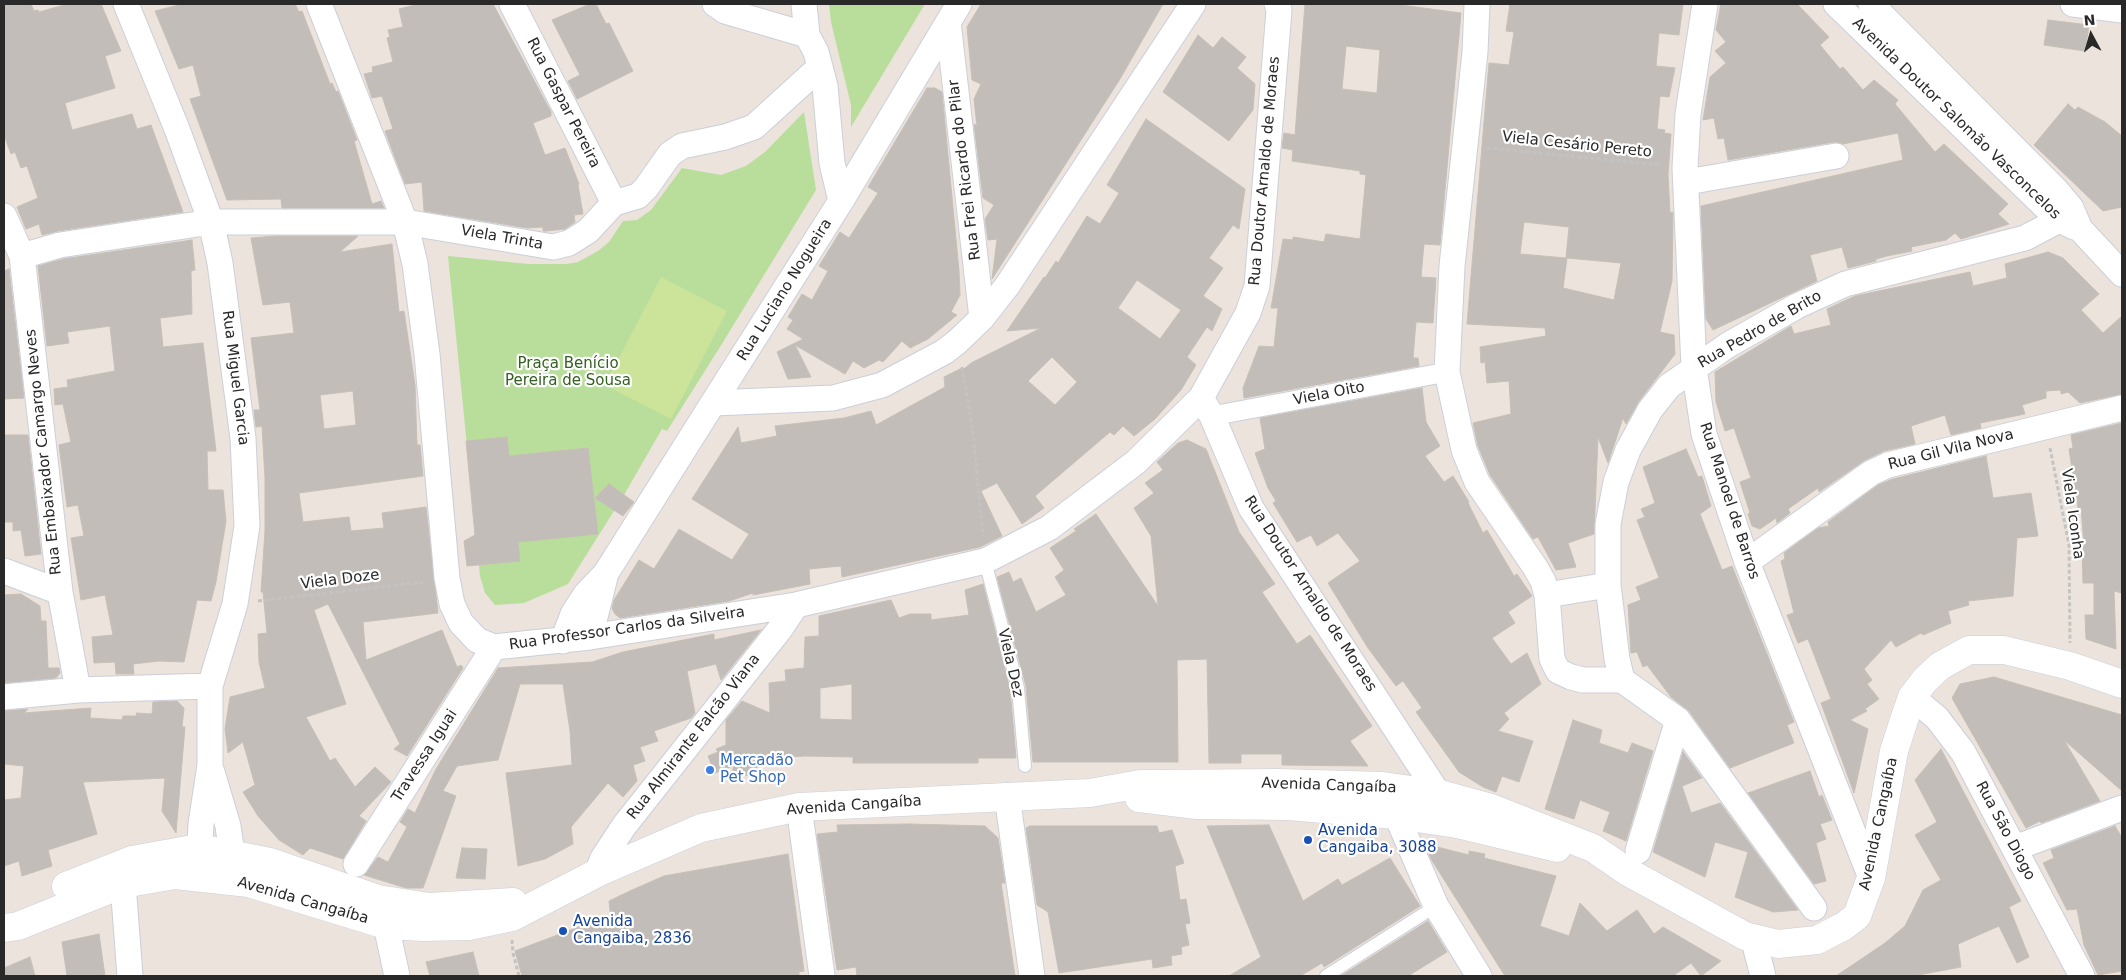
<!DOCTYPE html>
<html>
<head>
<meta charset="utf-8">
<style>
	body { margin:0 }
	#map { position:relative; width:2126px; height:980px; overflow:hidden; background:#ebe3dc; font-family:"DejaVu Sans",sans-serif }
	canvas { display:block }
	.frame { position:absolute; inset:0; border:5px solid #292929; pointer-events:none }
	.north { position:absolute; left:2066px; top:10px; width:50px; height:50px; -webkit-text-stroke:4px #fff; paint-order:stroke; rotate:354deg; font-size:14px; font-weight:700; line-height:20px; text-align:center; color:#292929 }
	.north::after { content:''; display:block; margin:auto; width:18px; height:22px; background:#292929; clip-path:polygon(50% 0,100% 100%,50% 72%,0 100%) }
</style>
</head>
<body>
<div id="map">
<canvas width="2126" height="980"></canvas>
<div class="frame"></div>
<div class="north">N</div>
</div>
<script>
const c = document.querySelector('canvas').getContext('2d');
c.lineJoin = 'round';
function fillPath(path, color) { c.fillStyle = color; c.fill(path, 'evenodd'); }
const toPath = rows => new Path2D(rows.map(r => 'M' + r).join(''));
function stroke(path, color, width, dash) { c.strokeStyle = color; c.lineWidth = width; c.lineCap = dash ? 'butt' : 'round'; c.setLineDash(dash || []); c.stroke(path); }
function label(font, color, halo, rows, align = 'center') {
  c.font = font + ' "DejaVu Sans",sans-serif'; c.lineWidth = 4.5; c.setLineDash([]); c.textBaseline = 'middle'; c.strokeStyle = halo; c.fillStyle = color; for (const [text, x, y, turn = 0] of rows) {
    c.save(); c.translate(x, y); c.rotate((+turn || 0) * Math.PI / 180); c.textAlign = isNaN(turn) ? turn : align; if (halo) c.strokeText(text, 0, 0); c.fillText(text, 0, 0); c.restore();
  }
}
const green = toPath([
	[829,4,925,4,851,127,851,105,831,22],
	[804,112,816,190,720,347,667,431,662,429,624,495,568,584,524,603,495,605,485,593,480,576,448,256,529,264,567,264,578,262,598,251,609,242,623,221,637,220,651,210,682,168,721,175,746,166,765,152]
]);
const pitch = toPath([
	[661,277,727,311,671,419,605,385]
]);
const building = toPath([
	[4,4,31,4,34,11,38,10,39,12,68,4,101,4,121,51,105,56,115,88,65,103,72,130,132,114,137,129,151,125,183,212,58,231,42,235,39,224,26,229,17,207,38,198,27,166,21,168,15,152,11,154,4,135,4,4],
	[183,4,295,4,299,12,302,11,330,84,332,83,336,92,338,91,357,140,354,141,372,204,381,201,384,208,282,208,281,199,227,200,190,99,201,96,193,65,179,69,155,11,183,4],
	[419,4,493,4,551,112,551,116,533,123,545,155,565,148,579,184,578,185,583,214,574,215,575,222,565,229,546,231,543,231,543,227,527,228,424,211,422,182,405,184,385,131,393,129,382,96,372,98,364,74,373,72,372,67,393,62,387,38,390,37,388,30,403,27,399,9,419,4],
	[590,4,596,4,606,24,609,23,633,71,577,99,568,81,580,75,552,20,590,4],
	[981,4,1163,4,1120,79,992,279,997,239,988,240,985,219,994,205,983,198,974,124,977,126,974,99,981,84,972,80,967,27,981,4],
	[1305,4,1393,4,1461,13,1440,245,1424,244,1421,277,1436,278,1433,323,1416,322,1413,358,1418,358,1419,366,1244,398,1243,388,1259,346,1274,347,1278,308,1271,308,1283,239,1293,240,1293,237,1324,242,1326,234,1360,239,1366,175,1360,174,1360,171,1292,161,1293,150,1282,148,1284,133,1295,135,1305,4],
	[1346,46,1380,50,1377,93,1342,89,1346,46],
	[1510,4,1683,4,1679,35,1659,33,1656,66,1675,68,1669,97,1660,96,1657,129,1665,130,1664,133,1671,134,1668,175,1670,213,1673,212,1673,215,1672,281,1660,332,1674,335,1675,354,1639,401,1626,424,1623,418,1608,463,1598,437,1594,534,1568,543,1576,567,1556,570,1538,537,1533,539,1490,475,1478,446,1473,423,1511,414,1509,381,1487,383,1485,362,1481,363,1480,347,1546,336,1545,328,1467,324,1489,63,1509,65,1514,32,1506,31,1510,4],
	[1524,222,1569,227,1566,258,1520,254,1524,222],
	[1567,258,1621,263,1614,300,1563,288,1567,258],
	[1721,4,1797,4,1829,37,1820,45,1840,69,1843,67,1863,90,1874,80,1898,100,1895,104,1935,152,1944,144,2008,204,1998,214,2009,224,1961,239,1955,233,1946,240,1911,247,1912,251,1887,256,1876,259,1876,261,1848,268,1842,247,1810,255,1817,281,1713,330,1706,319,1701,206,1903,160,1898,133,1843,144,1834,142,1728,160,1724,138,1718,139,1714,118,1703,120,1710,77,1726,63,1715,51,1726,42,1716,30,1721,4],
	[2048,20,2089,25,2085,51,2044,45,2048,20],
	[1198,35,1213,48,1222,37,1246,57,1237,68,1255,84,1253,110,1229,141,1163,92,1198,35],
	[927,88,935,88,942,92,959,271,960,295,951,312,957,315,928,339,910,348,902,341,883,362,879,360,864,368,853,361,845,374,795,345,811,377,788,379,777,352,803,339,787,329,793,320,788,317,802,294,812,300,828,271,819,266,840,232,849,238,878,193,868,187,927,88],
	[2068,104,2075,110,2078,107,2105,122,2122,136,2122,207,2103,211,2034,145,2068,104],
	[1146,119,1245,189,1239,229,1233,225,1209,258,1223,268,1203,296,1222,309,1212,331,1207,327,1187,357,1196,365,1181,390,1155,419,1134,436,1123,426,1114,435,1110,432,1035,496,1044,508,1022,524,997,483,981,491,1002,536,980,547,842,577,841,566,809,569,810,584,753,595,753,593,729,601,620,618,615,614,612,608,614,600,639,560,654,569,679,529,732,560,749,534,692,499,738,427,741,443,777,436,775,426,844,418,871,411,876,425,945,387,944,377,962,368,964,369,971,363,1041,328,1007,331,1044,277,1045,278,1056,261,1058,263,1087,216,1100,224,1119,193,1107,185,1146,119],
	[1137,280,1181,310,1160,339,1118,308,1137,280],
	[1052,357,1077,382,1055,405,1028,381,1052,357],
	[276,236,358,236,340,252,392,244,399,312,404,311,415,385,417,445,420,445,423,476,299,493,303,522,349,517,351,531,384,528,382,513,426,507,438,613,363,622,366,660,442,630,457,667,461,665,463,668,407,756,394,749,400,744,328,604,314,610,346,704,306,717,330,761,335,758,355,787,375,767,391,782,359,816,366,821,343,859,310,848,303,855,279,840,258,816,243,792,255,785,243,742,228,753,225,729,230,697,265,688,259,662,258,634,267,633,263,592,261,592,265,531,265,478,262,426,256,427,255,420,254,410,260,410,251,338,294,333,290,302,263,305,251,238,276,236],
	[353,391,356,425,324,429,320,395,353,391],
	[192,240,195,270,191,271,192,314,160,318,163,347,203,343,216,451,207,451,208,490,223,490,226,521,216,582,211,601,197,600,184,662,159,661,133,664,134,674,116,674,115,662,94,663,92,637,113,635,105,595,81,600,71,538,84,536,78,505,67,507,59,445,71,442,63,404,55,405,54,389,68,387,67,380,115,371,110,326,67,332,69,343,47,346,38,266,63,259,192,240],
	[2048,252,2063,258,2099,294,2081,310,2103,333,2122,316,2122,394,2080,403,2068,392,2061,394,2061,390,2046,391,2046,398,2022,405,2025,414,1980,423,1981,428,1951,435,1945,415,1911,426,1915,444,1884,451,1865,460,1819,492,1818,488,1788,509,1790,513,1777,523,1776,518,1760,529,1752,526,1748,514,1750,513,1740,482,1751,478,1734,428,1725,431,1716,402,1715,372,1791,326,1794,334,1831,325,1827,309,1855,296,1970,272,1973,286,2007,278,2005,264,2048,252],
	[9,269,24,398,4,399,4,271,9,269],
	[1422,388,1426,422,1440,446,1425,456,1444,482,1453,476,1469,502,1468,503,1483,533,1487,530,1514,576,1517,574,1532,596,1508,612,1515,623,1492,638,1511,664,1527,653,1541,684,1504,713,1509,719,1498,731,1533,741,1519,782,1502,776,1496,792,1483,787,1459,772,1416,712,1422,708,1403,681,1396,686,1368,648,1328,583,1360,561,1338,533,1317,546,1311,535,1297,542,1273,503,1276,501,1268,488,1255,453,1265,449,1260,418,1422,388],
	[2122,423,2122,593,2114,591,2116,649,2086,639,2085,615,2094,615,2094,583,2083,583,2082,546,2084,546,2081,507,2078,508,2069,449,2073,448,2071,435,2122,423],
	[4,435,28,435,41,554,25,556,21,530,13,531,13,522,4,522,4,435],
	[507,437,509,456,588,448,598,534,518,542,520,561,467,566,464,541,475,535,466,441,507,437],
	[1187,440,1206,449,1239,532,1275,584,1262,592,1297,644,1310,635,1372,726,1350,741,1368,766,1282,765,1282,754,1241,754,1241,763,1209,763,1207,659,1177,660,1178,762,1033,762,1026,686,997,577,1009,572,1013,582,1021,578,1036,612,1066,595,1055,577,1064,570,1050,548,1076,531,1074,529,1096,514,1158,606,1151,536,1134,508,1154,493,1145,483,1163,470,1157,462,1178,443,1187,440],
	[1686,449,1698,477,1702,476,1711,506,1700,514,1722,570,1732,566,1794,722,1787,725,1794,743,1730,768,1689,711,1671,697,1647,665,1643,667,1637,652,1631,653,1628,605,1641,600,1636,587,1659,578,1637,520,1645,517,1641,509,1655,503,1643,467,1686,449],
	[1986,456,1993,498,2031,493,2038,536,2017,538,2013,596,1968,601,1969,605,1948,611,1951,623,1923,635,1921,633,1896,647,1891,640,1864,669,1872,680,1867,684,1879,699,1865,709,1867,711,1850,720,1868,729,1854,793,1821,703,1831,699,1808,639,1798,643,1787,615,1794,613,1781,561,1785,559,1784,553,1818,528,1829,526,1828,522,1878,485,1893,479,1986,456],
	[609,484,634,502,623,516,595,498,609,484],
	[983,584,1010,689,1016,758,978,758,978,763,853,763,853,757,805,756,757,759,757,774,733,777,733,766,715,773,708,756,718,752,716,749,726,745,726,720,742,701,770,713,769,683,786,681,785,670,804,668,805,637,819,636,819,616,891,600,899,618,910,614,931,614,931,620,969,615,965,590,983,584],
	[852,684,852,720,820,719,820,688,852,684],
	[21,594,40,606,41,621,46,621,48,668,59,668,60,673,56,678,4,683,4,595,21,594],
	[761,630,721,680,716,664,687,671,695,713,691,718,654,731,658,741,640,747,645,761,633,765,637,781,623,797,608,783,571,827,573,844,545,859,518,866,506,773,572,765,570,731,563,684,520,684,498,760,457,766,443,791,456,796,423,888,406,888,364,875,378,857,388,862,407,827,400,822,408,809,415,813,436,769,498,668,592,662,623,652,714,634,714,640,761,630],
	[1994,677,2122,715,2122,791,2064,740,2100,801,2041,823,2040,821,2026,828,1952,698,1960,684,1994,677],
	[177,701,184,708,182,727,185,727,176,833,162,811,165,778,83,782,97,834,48,850,52,866,22,876,19,861,4,866,4,800,21,798,24,766,4,764,4,711,28,709,24,713,91,708,90,718,122,720,123,716,137,716,136,713,152,714,153,702,177,701],
	[1573,720,1602,730,1599,743,1628,753,1632,743,1653,751,1626,841,1603,831,1610,812,1580,800,1574,819,1545,809,1573,720],
	[1941,749,2021,901,2009,907,2029,957,2017,963,1999,926,1958,944,1961,967,1913,976,1836,976,1885,943,1905,926,1923,890,1941,880,1915,835,1937,822,1915,780,1941,749],
	[1683,752,1702,778,1682,786,1691,813,1720,803,1798,910,1773,912,1735,897,1748,852,1715,842,1705,877,1653,852,1683,752],
	[1810,771,1819,797,1822,795,1832,820,1820,824,1826,839,1816,843,1826,881,1814,884,1748,793,1810,771],
	[909,824,985,826,998,838,1005,883,1001,883,1015,976,857,976,856,967,837,970,817,834,838,832,837,825,909,824],
	[1269,825,1303,901,1338,879,1342,885,1390,858,1420,906,1324,967,1322,963,1300,976,1229,976,1261,957,1207,826,1269,825],
	[1030,826,1157,826,1159,833,1172,830,1184,863,1175,866,1180,900,1186,899,1190,923,1185,924,1189,945,1181,947,1182,954,1171,956,1172,965,1153,968,1152,959,1059,973,1048,912,1037,905,1026,828,1030,826],
	[2115,826,2122,838,2122,971,2098,975,2084,945,2077,909,2067,910,2043,863,2054,858,2051,850,2115,826],
	[1425,844,1469,855,1469,851,1485,854,1484,858,1556,876,1540,926,1569,936,1580,903,1607,931,1637,910,1654,934,1663,927,1721,961,1701,976,1691,963,1673,976,1505,976,1431,859,1425,844],
	[462,848,487,849,485,879,456,878,462,848],
	[788,854,804,971,799,972,799,976,522,976,515,951,584,925,612,927,609,901,632,890,664,876,788,854],
	[1428,921,1447,952,1408,976,1341,976,1428,921],
	[99,934,105,976,67,976,62,942,99,934],
	[473,952,479,976,430,976,426,962,473,952],
	[30,957,35,976,4,976,4,968,30,957]
]);
const path = toPath([
	[1487,148,1662,165],
	[962,367,973,433,983,537],
	[2050,448,2069,545,2070,643],
	[258,601,425,582],
	[512,940,513,953,519,976]
]);
const service = toPath([
	[985,561,1018,688,1025,766],
	[1326,976,1436,906]
]);
const pedestrian = toPath([
	[1212,416,1447,372]
]);
const minor = toPath([
	[126,4,177,129,211,222,220,263,243,438,247,526,235,604,210,686,210,765,201,824,198,876],
	[319,4,405,222,415,264,427,354,447,578,452,604,461,623,477,640,494,647,590,637,796,605,985,561,1049,528,1136,462,1201,398],
	[512,4,614,203],
	[715,4,725,11,807,35],
	[804,4,807,35,816,52,825,86,832,163,841,201],
	[1277,4,1279,10,1257,286,1248,313,1201,398,1212,416,1251,508,1447,807],
	[1477,4,1475,52,1452,266,1447,372,1464,450,1477,482,1535,567,1543,581,1547,595,1552,659,1558,671,1571,677,1583,680,1622,680,1617,659,1608,585,1608,524,1616,482,1628,450,1650,410,1669,386,1728,345,1797,306,1845,284,2025,238,2059,220,2071,208],
	[1705,4,1688,114,1685,168,1694,368,1704,434,1747,562,1871,878],
	[1836,4,2059,220,2074,227],
	[1871,4,2056,190,2071,208,2080,229,2122,274],
	[2073,4,2122,10],
	[948,22,982,318],
	[1687,182,1836,156],
	[614,203,638,196,646,188,670,154,682,146,725,137,754,127,820,67],
	[4,216,22,256,60,592,78,690],
	[22,256,60,245,211,222,405,222,553,247,569,243,588,231,614,203],
	[713,403,833,398,882,385,944,352,957,342,982,318,1007,286,1193,4],
	[1747,562,1871,473,1888,465,2122,408],
	[4,571,60,592],
	[1547,595,1608,585],
	[590,637,605,577],
	[563,641,573,614,586,594,606,573,713,403,841,201,959,4],
	[1622,680,1678,720,1814,908],
	[4,697,78,690,210,686],
	[1912,697,1937,718,1963,752,2082,976],
	[212,772,228,826,232,854,229,872],
	[1007,796,1032,976],
	[1389,798,1436,906,1479,976],
	[799,807,822,976],
	[2015,848,2122,808],
	[1638,851,1678,720],
	[356,864,494,647],
	[597,873,603,858,624,826,780,629,796,605],
	[123,884,130,976],
	[386,925,397,976],
	[1753,937,1763,976]
]);
const secondary = toPath([
	[1139,798,1197,805,1288,806,1396,815,1457,824,1557,848],
	[66,886,132,860,199,848,270,862,378,899,429,907,513,902],
	[4,928,18,926,123,884,175,875,249,883,386,925,423,927,469,926,512,917,597,873,701,828,799,807,1090,793,1140,784,1279,783,1383,786,1440,794,1491,808,1593,848,1628,872,1745,936,1778,944,1817,940,1844,926,1857,916,1871,878,1894,751,1905,717,1912,697,1925,680,1940,666,1969,650,2004,650,2070,666,2122,684]
]);
const markers = [
	[710,770,5,"#3f7fe0"],
	[1308,840,5,"#1a4fb4"],
	[563,931,5,"#1a4fb4"]
];
const streetNames = [
	["Rua Gaspar Pereira",563,103,63],
	["Avenida Doutor Salomão Vasconcelos",1956,119,44],
	["Viela Cesário Pereto",1577,145,6],
	["Rua Frei Ricardo do Pilar",965,170,-97],
	["Rua Doutor Arnaldo de Moraes",1265,171,-85],
	["Viela Trinta",502,238,10],
	["Rua Luciano Nogueira",785,290,-58],
	["Rua Pedro de Brito",1760,330,-30],
	["Rua Miguel Garcia",235,378,83],
	["Viela Oito",1329,394,-11],
	["Rua Gil Vila Nova",1951,450,-14],
	["Rua Embaixador Camargo Neves",44,452,-96],
	["Rua Manoel de Barros",1729,501,72],
	["Viela Iconha",2072,514,82],
	["Viela Doze",340,580,-7],
	["Rua Doutor Arnaldo de Moraes",1310,594,57],
	["Rua Professor Carlos da Silveira",627,629,-8],
	["Viela Dez",1010,663,77],
	["Rua Almirante Falcão Viana",694,737,-52],
	["Travessa Iguai",425,756,-57],
	["Avenida Cangaíba",1329,786,2],
	["Avenida Cangaíba",854,806,-4],
	["Avenida Cangaíba",1879,824,-78],
	["Rua São Diogo",2005,831,62],
	["Avenida Cangaíba",303,901,16]
];
const parkNames = [
	["Praça Benício",568,364],
	["Pereira de Sousa",568,381]
];
const shopNames = [
	["Mercadão",720,761],
	["Pet Shop",720,778]
];
const transitNames = [
	["Avenida",1318,831],
	["Cangaiba, 3088",1318,848],
	["Avenida",573,922],
	["Cangaiba, 2836",573,939]
];
fillPath(green, '#b9de9c');
fillPath(pitch, '#cce499');
fillPath(building, '#c3bdb9');
stroke(building, '#c6bfb6', 1);
stroke(service, '#cbcfda', 14);
stroke(pedestrian, '#cbcfda', 21);
stroke(minor, '#cbcfda', 27);
stroke(secondary, '#cbcfda', 29);
stroke(path, '#c3c3c3', 3, [4, 2.5]);
stroke(service, '#fff', 12);
stroke(pedestrian, '#fff', 19);
stroke(minor, '#fff', 25);
stroke(secondary, '#fff', 28);
for (const [x, y, r, color] of markers) { const dot = new Path2D(); dot.arc(x, y, r, 0, 2 * Math.PI); c.fillStyle = color; c.fill(dot); stroke(dot, '#fff', 2); }
label('15px', '#292929', '#fff', streetNames);
label('15px', '#33611f', '#fff', parkNames);
label('15px', '#366cbe', '#fff', shopNames, 'left');
label('15px', '#164399', '#fff', transitNames, 'left');
</script>
</body>
</html>
